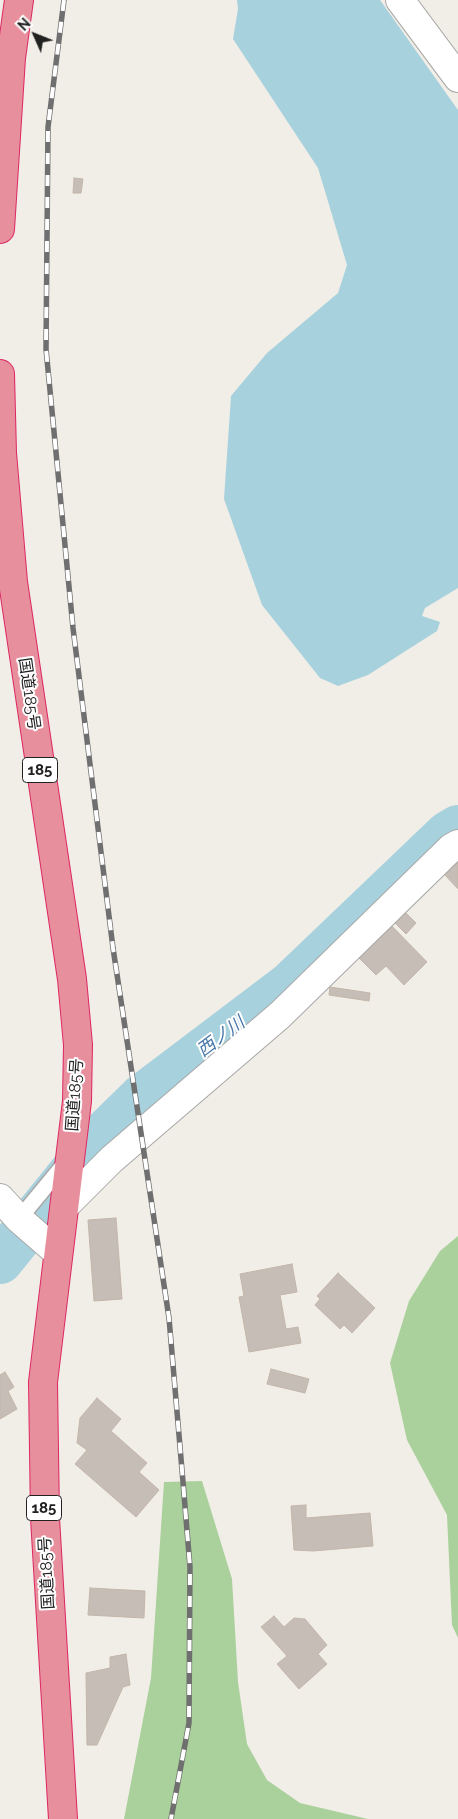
<!DOCTYPE html>
<html>
<head>
<meta charset="utf-8">
<style>
	body { margin:0 }
	#map { position:relative; width:458px; height:1819px; overflow:hidden; background:#f1eee7; font-family:Raleway,sans-serif }
	canvas { display:block }
	.north { position:absolute; left:10px; top:10px; width:50px; height:50px; -webkit-text-stroke:4px #fff; paint-order:stroke; rotate:314deg; font-size:14px; font-weight:700; line-height:20px; text-align:center; color:#212121 }
	.north::after { content:''; display:block; margin:auto; width:18px; height:22px; background:#212121; clip-path:polygon(50% 0,100% 100%,50% 72%,0 100%) }
</style>
</head>
<body>
<div id="map">
<canvas width="458" height="1819"></canvas>
<div class="north">N</div>
</div>
<script>
const c = document.querySelector('canvas').getContext('2d');
c.lineJoin = 'round';
function fillPath(path, color) { c.fillStyle = color; c.fill(path, 'evenodd'); }
const toPath = rows => new Path2D(rows.map(r => 'M' + r).join(''));
function stroke(path, color, width, dash) { c.strokeStyle = color; c.lineWidth = width; c.lineCap = dash ? 'butt' : 'round'; c.setLineDash(dash || []); c.stroke(path); }
function label(font, color, halo, rows, align = 'center') {
  c.font = font + ' Raleway,"Noto Sans JP",sans-serif'; c.lineWidth = 4; c.setLineDash([]); c.textBaseline = 'middle'; c.strokeStyle = halo; c.fillStyle = color; for (const [text, x, y, turn = 0] of rows) {
    c.save(); c.translate(x, y); c.rotate((+turn || 0) * Math.PI / 180); c.textAlign = isNaN(turn) ? turn : align; if (halo) c.strokeText(text, 0, 0); c.fillText(text, 0, 0); c.restore();
  }
}
const forest = toPath([
	[458,1236,458,1638,452,1625,447,1515,407,1440,390,1363,409,1301,440,1251],
	[202,1481,232,1579,238,1682,247,1744,267,1780,300,1803,368,1819,124,1819,151,1678,164,1482]
]);
const water = toPath([
	[237,0,380,0,458,110,458,588,425,608,422,616,440,622,437,631,368,675,338,686,320,678,262,605,224,499,231,396,267,353,338,293,347,265,318,168,233,39,238,9]
]);
const river = toPath([
	[0,1261,99,1139,143,1096,291,984,448,834,458,828]
]);
const building = toPath([
	[74,178,83,179,81,193,73,193,74,178],
	[458,860,458,889,444,874,458,860],
	[402,909,416,923,406,934,392,920,402,909],
	[386,920,427,962,404,985,386,966,376,975,353,952,386,920],
	[330,987,370,993,369,1001,329,995,330,987],
	[116,1218,122,1299,94,1301,88,1220,116,1218],
	[292,1264,297,1292,280,1295,286,1329,298,1327,301,1343,249,1352,239,1297,244,1296,240,1274,292,1264],
	[338,1273,375,1308,352,1333,344,1325,340,1329,315,1305,320,1299,317,1296,338,1273],
	[271,1369,309,1379,305,1393,267,1384,271,1369],
	[5,1372,14,1387,8,1391,17,1409,0,1419,0,1375,5,1372],
	[97,1398,121,1419,111,1431,147,1463,139,1472,159,1490,136,1517,75,1464,87,1450,77,1443,80,1418,97,1398],
	[306,1505,306,1518,370,1513,373,1546,313,1551,294,1550,291,1506,306,1505],
	[90,1588,145,1591,144,1618,88,1615,90,1588],
	[274,1616,284,1627,294,1618,305,1619,327,1645,318,1654,327,1664,299,1689,277,1664,287,1656,261,1627,274,1616],
	[126,1654,130,1685,123,1687,97,1745,87,1745,86,1673,110,1668,110,1657,126,1654]
]);
const lane = toPath([
	[19,1219,66,1162]
]);
const street = toPath([
	[400,0,458,78],
	[0,1198,19,1219,58,1253],
	[65,1206,112,1159,280,1015,451,848,458,844]
]);
const highway = toPath([
	[0,229,11,58,19,0],
	[0,374,2,453,13,582,72,979,78,1045,77,1101,43,1382,45,1518,63,1819]
]);
const rail = toPath([
	[64,0,48,127,46,349,73,628,113,948,169,1318,183,1482,190,1567,189,1723,171,1819]
]);
const shields = [
	[40,770,35],
	[44,1508,35]
];
const shieldNames = [
	["185",40,770],
	["185",44,1508]
];
const streetNames = [
	["国道185号",29,694,82],
	["国道185号",75,1095,-86],
	["国道185号",47,1573,-93]
];
const waterNames = [
	["西ノ川",221,1037,-37]
];
fillPath(forest, '#aad09c');
fillPath(water, '#a8d1de');
stroke(river, '#a8d1de', 46);
fillPath(building, '#c6beb6');
stroke(building, '#c3b5a9', 1);
stroke(lane, '#a8a8a8', 18);
stroke(street, '#a8a8a8', 30);
stroke(highway, '#dd2761', 30);
stroke(lane, '#fff', 15);
stroke(street, '#fff', 28);
stroke(highway, '#e88f9e', 28);
stroke(rail, '#6f6f6f', 5.5);
stroke(rail, '#fff', 4, [11]);
for (const [x, y, w] of shields) { const box = new Path2D(); box.roundRect(x - w / 2, y - 12.5, w, 25, 4); c.fillStyle = '#fff'; c.fill(box); stroke(box, '#212121', 1); }
label('bold 15px', '#212121', null, shieldNames);
label('16px', '#212121', '#fff', streetNames);
label('italic 18px', '#4877aa', '#fff', waterNames);
</script>
</body>
</html>
